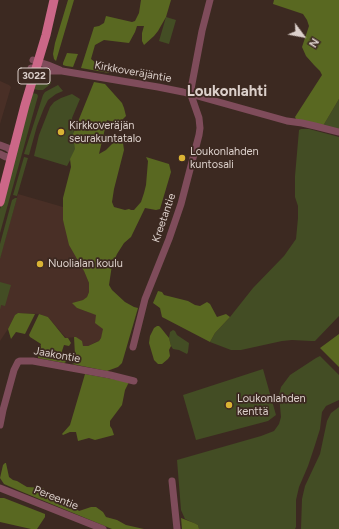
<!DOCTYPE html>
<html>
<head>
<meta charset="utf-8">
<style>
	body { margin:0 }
	#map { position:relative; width:339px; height:529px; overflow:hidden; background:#3c2921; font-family:Figtree,sans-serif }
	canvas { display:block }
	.north { position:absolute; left:283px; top:16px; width:40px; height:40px; -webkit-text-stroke:3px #3c2921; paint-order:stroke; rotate:122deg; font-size:11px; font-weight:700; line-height:16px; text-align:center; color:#dcd0cb }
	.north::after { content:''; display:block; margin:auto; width:14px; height:18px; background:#dcd0cb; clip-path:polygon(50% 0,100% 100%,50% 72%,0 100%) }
</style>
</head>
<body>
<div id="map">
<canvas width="339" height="529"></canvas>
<div class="north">N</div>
</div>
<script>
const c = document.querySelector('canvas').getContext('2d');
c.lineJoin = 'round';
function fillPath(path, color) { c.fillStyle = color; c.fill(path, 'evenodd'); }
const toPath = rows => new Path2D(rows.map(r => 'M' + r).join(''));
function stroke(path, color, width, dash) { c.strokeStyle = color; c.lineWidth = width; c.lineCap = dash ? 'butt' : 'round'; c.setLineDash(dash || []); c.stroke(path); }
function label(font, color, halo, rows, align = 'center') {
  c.font = font + ' Figtree,sans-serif'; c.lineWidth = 3.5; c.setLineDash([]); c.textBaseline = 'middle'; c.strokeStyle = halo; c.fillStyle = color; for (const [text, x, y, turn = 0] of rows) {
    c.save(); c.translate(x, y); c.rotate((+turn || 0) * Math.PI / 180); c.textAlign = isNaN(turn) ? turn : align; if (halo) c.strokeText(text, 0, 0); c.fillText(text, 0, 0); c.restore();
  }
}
const built = toPath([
	[0,81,9,85,11,87,0,124],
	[18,194,63,207,63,220,89,283,89,292,87,297,83,300,73,303,77,308,97,315,103,328,103,332,101,338,99,341,94,343,88,346,82,346,76,337,66,338,48,317,39,314,18,313,15,315,8,329,0,341,0,257]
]);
const green = toPath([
	[166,17,176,20,169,44,159,41],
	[39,77,44,77,49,79,51,83,48,86,43,90,38,90,34,89,36,79],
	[58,85,63,91,56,94,48,100,44,108,37,126,29,155,24,154,43,95,45,92],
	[32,93,37,94,38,96,0,233,0,209,4,199],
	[72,94,80,99,72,118,76,149,67,166,34,156,39,135,50,107,54,102,61,98],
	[339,99,339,130,323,126],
	[301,129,309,129,339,137,339,316,315,341,311,341,292,340,282,341,241,350,231,350,210,342,215,333,230,317,253,288,284,256,296,239,298,218,298,206,295,197,295,176,299,130],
	[24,157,28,158,17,196,13,195],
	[15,198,17,198,0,259,0,244,12,200],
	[0,282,11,285,5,306,1,305,0,310],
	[173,330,175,331,177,335,189,343,188,352,187,354,179,350,173,349,171,346,169,338,170,332],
	[320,356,339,375,339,400,326,406,322,412,320,429,315,445,308,466,299,487,296,500,296,527,295,529,199,529,198,525,185,519,181,510,177,460,261,436,274,431,279,424,281,417,279,395,281,387,290,375,316,358],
	[263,369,276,415,268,421,196,440,183,395],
	[339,407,339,529,301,529,302,499,305,486,320,454,327,421,331,413]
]);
const forest = toPath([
	[68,0,74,0,56,61,54,59,53,54,55,43],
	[141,0,171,0,166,17,158,31,154,36,144,45,142,41,142,33,144,26,137,26,135,32,129,43,104,40,95,45,91,59,96,63,109,70,109,73,81,68,94,27,99,26,104,23,106,16,132,22,135,21,139,13],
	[274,0,339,0,339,99,323,126,296,119,295,117,322,75,320,71,314,65,306,56,302,47,309,26,307,20,303,14,273,4],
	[67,53,78,54,73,67,66,66,63,65,63,63],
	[94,82,105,84,122,103,124,108,126,116,122,120,113,122,107,120,99,154,106,150,114,142,117,141,123,143,124,150,114,189,112,202,114,207,125,210,129,209,131,210,134,210,141,202,144,193,146,185,148,161,146,157,169,164,171,172,160,209,156,210,145,208,131,237,124,243,117,254,112,265,109,285,112,290,125,302,134,307,138,308,122,363,118,367,107,371,72,364,79,362,75,355,74,337,76,337,82,341,83,346,88,346,99,341,101,338,103,329,95,323,96,315,77,308,72,303,83,300,87,297,89,292,89,283,84,271,69,245,63,220,63,198,71,167,70,159,75,149,73,134],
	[158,291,162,292,164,295,188,301,195,305,200,306,207,302,210,304,217,317,226,314,230,317,215,333,210,342,162,317,160,308,153,303],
	[18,313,35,314,25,334,16,332,11,339,8,329,15,315],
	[39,314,48,317,65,338,68,338,71,343,69,346,64,345,61,354,67,356,66,362,64,363,38,358,41,344,30,337,29,335],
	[157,326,159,326,161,328,169,338,171,346,169,350,170,356,168,359,162,364,158,364,154,360,149,343,150,336,154,328],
	[339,334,339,367,320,348],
	[85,374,129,382,125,390,122,405,110,421,110,426,112,429,114,435,95,440,89,438,78,441,76,432,70,432,63,435,62,434,70,425],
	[5,463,6,463,9,477,13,480,17,481,27,487,43,488,47,492,59,500,72,504,79,511,91,507,96,507,103,512,106,517,117,520,126,525,144,529,112,529,20,491,4,484,0,478,3,465],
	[0,498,4,498,45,514,45,517,37,529,31,529,0,522],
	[181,518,194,523,198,525,199,529,182,529]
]);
const minor = toPath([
	[33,60,48,65,60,70],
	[31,68,43,71,62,71,158,87,183,92,287,121,302,123,315,126,339,132],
	[0,145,8,148,13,153],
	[0,154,6,157,12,156],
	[133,347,145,299,169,239,181,204,199,135,200,128,199,118,191,95,191,89,202,31,210,0],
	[0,425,3,410,14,370,18,362,20,361,33,361,110,375,134,381],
	[172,481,177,529],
	[0,488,103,529]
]);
const major = toPath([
	[0,202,25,105,46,35,54,0]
]);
const markers = [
	[61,132,4,"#dab334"],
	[182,158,4,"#dab334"],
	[40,264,4,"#dab334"],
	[229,405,4,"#dab334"]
];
const shields = [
	[34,76,32]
];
const shieldNames = [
	["3022",34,76]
];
const streetNames = [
	["Kirkkoveräjäntie",133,72,10],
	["Kreetantie",164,218,-71],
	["Jaakontie",57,355,10],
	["Pereentie",56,498,22]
];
const poiNames = [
	["Kirkkoveräjän",69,126],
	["seurakuntatalo",69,139],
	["Loukonlahden",190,152],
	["kuntosali",190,165],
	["Nuolialan koulu",48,264],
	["Loukonlahden",237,399],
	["kenttä",237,412]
];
const districtNames = [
	["Loukonlahti",227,92]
];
fillPath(built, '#492f26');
fillPath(green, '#434d24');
fillPath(forest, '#596821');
stroke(minor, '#7f4c5b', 7);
stroke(major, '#cc6788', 9);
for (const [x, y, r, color] of markers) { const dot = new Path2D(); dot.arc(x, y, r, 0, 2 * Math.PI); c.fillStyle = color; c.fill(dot); stroke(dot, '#3c2921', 1.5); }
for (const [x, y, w] of shields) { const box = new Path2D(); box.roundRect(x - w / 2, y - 8, w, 16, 3); c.fillStyle = '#3c2921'; c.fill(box); stroke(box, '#dcd0cb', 1); }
label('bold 10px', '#dcd0cb', null, shieldNames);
label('11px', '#dcd0cb', '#3c2921', streetNames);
label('11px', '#dcd0cb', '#3c2921', poiNames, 'left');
label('bold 15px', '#dcd0cb', '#3c2921', districtNames);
</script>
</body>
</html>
